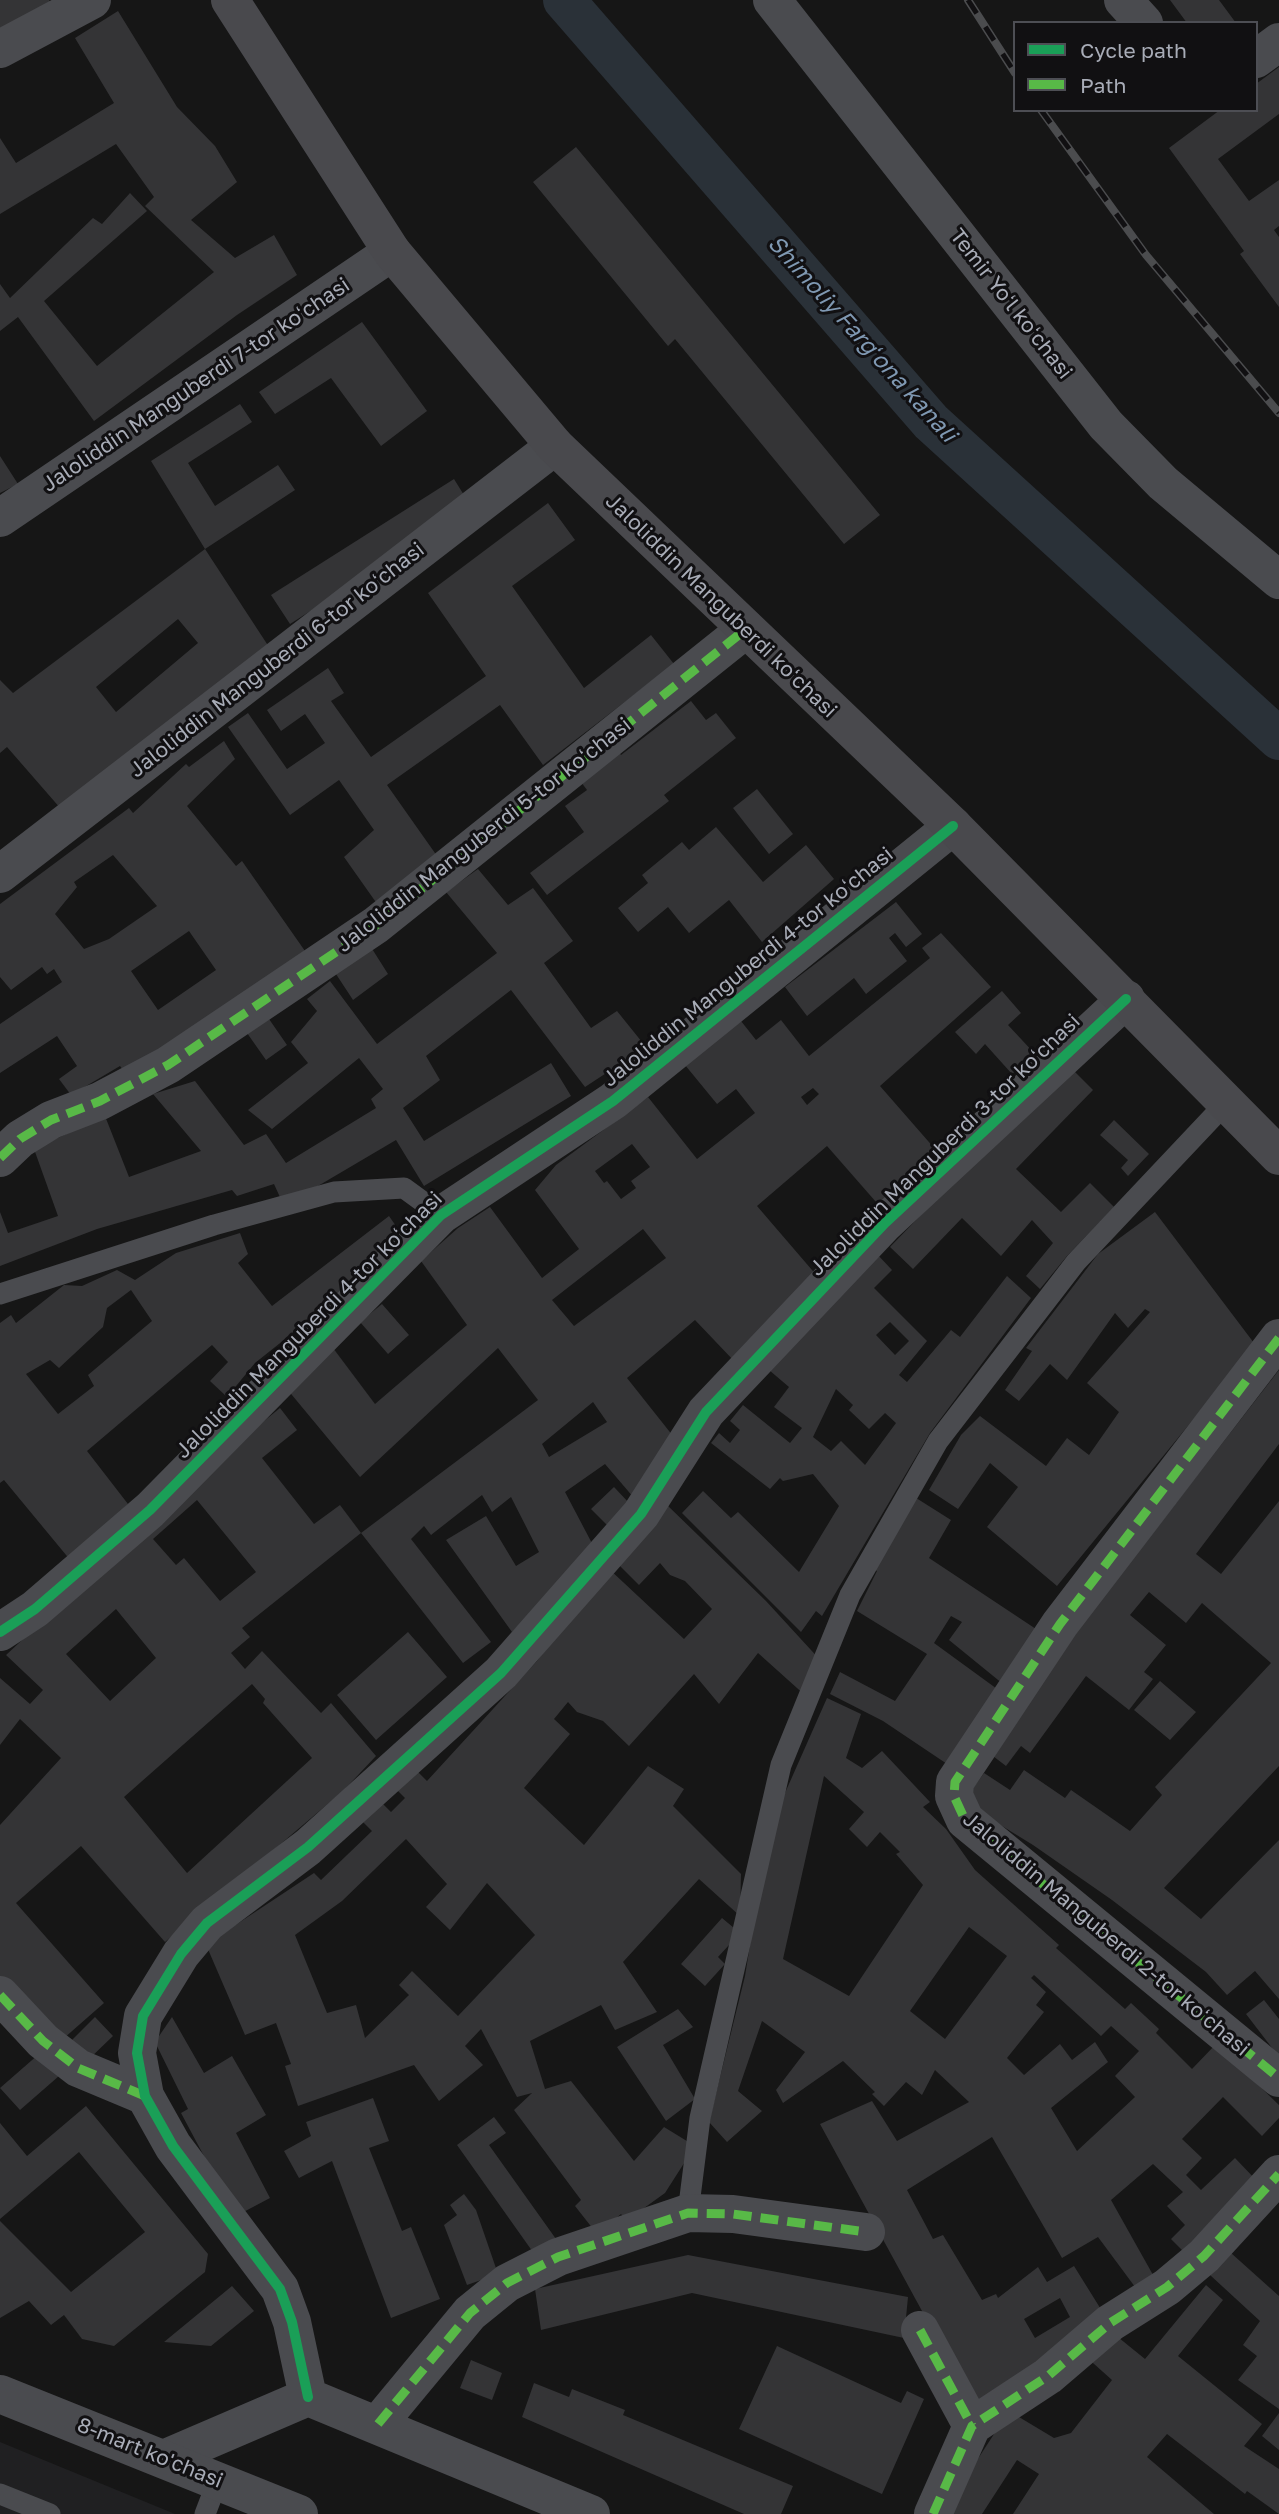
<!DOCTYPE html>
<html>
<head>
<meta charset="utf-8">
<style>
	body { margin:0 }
	#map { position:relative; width:1279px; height:2514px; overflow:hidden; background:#161616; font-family:"Golos Text",sans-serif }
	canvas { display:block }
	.legend { position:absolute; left:1013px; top:21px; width:245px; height:91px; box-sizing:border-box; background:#111012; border:2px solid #4d4e54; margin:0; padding:9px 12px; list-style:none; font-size:21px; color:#a8acb7 }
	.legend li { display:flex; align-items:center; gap:14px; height:35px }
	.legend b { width:35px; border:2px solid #4d4e54 }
</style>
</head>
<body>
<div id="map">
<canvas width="1279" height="2514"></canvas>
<ul class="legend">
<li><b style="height:9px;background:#1a9f57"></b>Cycle path</li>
<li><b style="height:9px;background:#58b947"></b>Path</li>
</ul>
</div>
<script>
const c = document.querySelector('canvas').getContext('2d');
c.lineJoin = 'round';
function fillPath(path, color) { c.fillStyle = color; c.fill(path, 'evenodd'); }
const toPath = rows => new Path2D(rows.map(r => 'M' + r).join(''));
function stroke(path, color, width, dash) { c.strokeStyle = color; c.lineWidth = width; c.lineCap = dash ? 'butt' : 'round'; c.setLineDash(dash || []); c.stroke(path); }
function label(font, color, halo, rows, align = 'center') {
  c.font = font + ' "Golos Text",sans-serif'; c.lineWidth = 6; c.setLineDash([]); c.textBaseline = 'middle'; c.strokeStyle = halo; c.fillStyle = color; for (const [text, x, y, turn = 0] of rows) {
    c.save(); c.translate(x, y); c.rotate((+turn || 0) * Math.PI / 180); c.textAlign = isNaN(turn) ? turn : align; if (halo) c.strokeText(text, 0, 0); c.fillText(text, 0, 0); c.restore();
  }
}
const built = toPath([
	[0,2442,175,2514,0,2514]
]);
const canal = toPath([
	[564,0,931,422,1279,739]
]);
const building = toPath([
	[0,0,49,0,57,11,0,41],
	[1170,0,1219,0,1236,23,1187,23],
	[118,11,177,107,215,146,237,182,191,220,235,258,274,235,297,275,237,315,94,421,18,317,0,331,0,284,10,298,93,218,102,224,130,193,147,211,44,301,97,366,214,272,145,206,154,197,116,144,0,214,0,138,16,163,114,103,75,38],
	[1279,67,1279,114,1218,159,1249,201,1279,180,1279,226,1274,230,1279,237,1279,307,1240,254,1244,251,1169,148,1220,110,1256,110,1256,84],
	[576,147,880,515,844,544,675,339,668,346,533,182],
	[362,322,427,411,381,446,331,378,275,414,259,392],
	[240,404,252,422,188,463,215,506,278,465,295,490,205,549,269,647,61,809,7,747,0,753,0,680,13,693,205,549,151,461],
	[178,619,198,643,116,712,96,687],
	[0,456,18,484,0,493],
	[454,479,472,508,290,624,271,595],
	[548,503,575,540,512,586,584,688,651,635,674,664,543,765,500,705,387,785,442,863,380,908,344,857,374,830,339,780,290,815,228,727,248,713,287,769,325,743,305,714,281,731,267,710,328,668,344,693,331,701,371,757,486,676,428,593],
	[691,701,706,720,716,713,736,738,664,795,669,801,547,895,530,873,584,832,565,806,587,790,581,782,619,752,621,755],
	[224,741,235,759,187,806,236,866,242,861,305,951,125,1073,120,1066,71,1095,59,1079,77,1066,57,1036,0,1073,0,1024,62,982,54,969,47,974,42,967,11,990,0,977,0,904,129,808,133,813,186,764,189,767],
	[113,855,157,906,109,939,84,949,55,914,77,887,74,882],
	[189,931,216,970,158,1010,131,971],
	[757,789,793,834,769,854,733,808],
	[716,827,763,882,806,845,834,879,762,942,729,900,689,933,668,907,638,932,618,908,648,883,642,875,682,842,689,850],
	[478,869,508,905,533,888,573,941,544,963,591,1028,617,1011,646,1047,585,1087,511,990,426,1056,440,1080,403,1108,424,1141,551,1063,571,1096,424,1186,396,1140,284,1206,274,1184,237,1196,232,1190,97,1229,0,1266,0,1212,8,1233,58,1216,34,1149,105,1116,129,1177,201,1151,153,1094,195,1081,244,1145,266,1134,286,1163,376,1108,371,1099,383,1089,359,1058,272,1129,248,1110,308,1063,291,1042,317,1011,307,999,330,981,377,1044,497,953,446,892],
	[896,902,922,934,906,947,895,933,889,938,907,961,866,994,854,978,807,1016,785,987],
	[941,933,991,987,880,1086,942,1157,883,1210,827,1146,757,1206,818,1277,735,1362,695,1320,627,1378,673,1436,640,1505,605,1464,565,1492,595,1549,512,1632,446,1540,486,1516,516,1566,539,1552,511,1497,492,1512,482,1495,431,1535,424,1526,411,1539,491,1642,463,1663,361,1533,242,1628,250,1637,231,1653,245,1669,262,1651,321,1713,331,1703,376,1756,343,1791,165,1942,81,1846,16,1903,104,2003,63,2039,0,1989,0,1825,61,1758,20,1719,0,1745,0,1678,30,1704,43,1690,6,1655,221,1456,280,1408,297,1430,262,1458,314,1524,340,1505,361,1533,538,1400,498,1348,360,1477,282,1383,330,1344,375,1404,467,1325,421,1261,458,1228,490,1207,542,1278,579,1249,535,1190,556,1165,648,1097,697,1159,755,1113,736,1089,717,1104,685,1065,741,1021,756,1040,781,1020,809,1056,930,958,922,948],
	[813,1088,819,1094,807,1105,801,1097],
	[632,1144,650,1167,631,1181,636,1188,621,1199,607,1181,604,1183,595,1171],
	[643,1229,666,1258,574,1326,552,1300],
	[593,1402,607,1422,549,1457,542,1444],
	[197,1500,256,1572,220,1601,184,1558,176,1565,153,1539],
	[116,1609,156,1658,110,1701,66,1654],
	[252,1684,265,1699,263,1703,312,1758,187,1873,124,1797],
	[369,944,388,974,353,1000,334,971],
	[1002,991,1021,1013,1008,1025,1035,1054,1012,1074,985,1044,976,1054,955,1032],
	[269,1019,287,1045,266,1060,247,1033],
	[1067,1064,1093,1090,1016,1169,1061,1212,1090,1183,1114,1207,1067,1256,1040,1289,1026,1276,1053,1243,1032,1220,1001,1256,962,1218,913,1269,890,1247],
	[1114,1120,1149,1154,1128,1176,1121,1168,1128,1160,1100,1135],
	[1155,1212,1257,1347,1236,1367,1057,1586,987,1527,1018,1487,990,1463,958,1509,929,1490,961,1435,980,1416,1046,1466,1067,1438,1089,1455,1119,1412,1087,1383,1150,1312,1145,1309,1128,1328,1115,1313,1067,1380,1050,1364,1019,1401,1005,1390,1032,1351,1026,1348,1098,1254],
	[389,1216,407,1242,255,1363,227,1397,210,1381,228,1362,212,1345,87,1451,128,1504,71,1561,4,1480,0,1483,0,1323,11,1315,16,1323,64,1285,82,1286,117,1270,135,1280,176,1253,240,1233,248,1254,238,1263,272,1306],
	[131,1290,152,1321,88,1375,94,1386,58,1414,26,1374,50,1360,59,1368,103,1327,107,1308],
	[876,1253,892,1270,874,1288,927,1341,899,1375,907,1382,951,1330,960,1337,1007,1276,1031,1298,930,1433,822,1616,816,1611,801,1632,682,1513,703,1491,731,1518,738,1512,799,1572,839,1506,813,1474,783,1481,780,1478,770,1489,711,1443,719,1433,730,1443,740,1430,730,1421,743,1405,790,1443,802,1428,774,1407,789,1387,769,1370],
	[890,1322,909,1341,895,1355,876,1335],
	[836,1389,853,1405,849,1410,869,1429,885,1413,896,1423,865,1465,841,1441,831,1451,813,1437],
	[382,1304,409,1335,388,1354,360,1322],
	[1279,1370,1279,1444,1196,1554,1221,1574,1279,1501,1279,1766,1164,1888,1201,1919,1279,1840,1279,1999,1255,1971,1227,1995,1206,1972,1112,1900,1033,1845,963,1802,984,1773,1010,1790,1024,1770,1065,1798,1071,1790,1130,1831,1162,1795,1155,1787,1271,1663,1202,1603,1186,1623,1149,1592,1130,1615,1166,1645,1144,1672,1153,1679,1129,1710,1086,1676,1030,1753,1021,1746,1006,1766,989,1753,1000,1730],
	[614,1487,630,1504,607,1525,591,1509],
	[913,1496,951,1520,929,1558,1039,1631,1003,1684,949,1640,962,1622,951,1616,934,1643,1004,1694,956,1770,883,1721,830,1694,840,1672,895,1701,927,1654,857,1611,877,1571,872,1568],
	[666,1504,766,1601,822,1662,807,1697,758,1653,719,1704,694,1674,629,1746,603,1721,577,1712,568,1702,554,1719,570,1734,524,1788,584,1845,648,1766,684,1789,673,1806,741,1874,740,1916,699,1879,623,1962,657,2012,615,2030,601,2005,530,2041,545,2089,571,2081,634,2161,664,2127,695,2146,665,2193,626,2221,621,2214,597,2234,575,2206,581,2200,514,2110,532,2093,517,2097,481,2029,465,2046,483,2065,439,2101,414,2065,298,2106,285,2066,291,2064,276,2023,245,2035,204,1940,237,1924,314,1873,321,1880,372,1831,360,1819,380,1801,391,1812,405,1798,397,1790,415,1769,427,1781,537,1661,608,1568,684,1639,712,1609,685,1581,670,1575,660,1563,639,1585,617,1563],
	[406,1839,447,1884,426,1907,450,1930,487,1883,535,1935,458,2016,412,1971,399,1985,409,1995,365,2038,356,2005,327,2013,295,1935,342,1901],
	[408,1632,447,1677,376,1740,337,1695],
	[1160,1681,1196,1712,1170,1740,1134,1710],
	[827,1698,861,1714,846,1758,862,1768,882,1751,930,1802,923,1807,946,1829,975,1870,1059,1945,1056,1948,1125,2009,1131,2003,1159,2029,1156,2033,1192,2069,1216,2044,1279,2105,1279,2118,1262,2136,1223,2097,1182,2139,1202,2158,1186,2175,1201,2190,1235,2158,1257,2181,1183,2251,1171,2239,1185,2225,1167,2206,1183,2192,1153,2164,1111,2200,1157,2282,1141,2295,1098,2237,1062,2258,992,2137,907,2190,933,2239,943,2235,982,2300,996,2294,998,2298,1038,2267,1047,2282,1074,2266,1102,2311,976,2410,820,2124,872,2101,897,2141,969,2102,935,2070,922,2095,906,2082,884,2106,872,2094,875,2092,843,2061,783,2103,776,2090,805,2052,762,2021,738,2091,762,2111,727,2142,709,2122,745,1976,762,1871,781,1802],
	[824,1776,864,1812,849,1829,867,1847,880,1832,900,1852,896,1854,923,1885,849,1996,783,1959],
	[969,1927,1007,1956,945,2039,910,2011],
	[1034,1975,1101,2036,1111,2026,1139,2051,1115,2076,1135,2097,1077,2151,1051,2108,1108,2062,1095,2042,1072,2060,1060,2044,1024,2075,1007,2058,1044,2012,1036,2005,1046,1992,1031,1978],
	[1060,2298,1070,2317,1035,2338,1024,2319],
	[722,1918,740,1933,718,1957,725,1964,705,1986,681,1964],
	[1264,2000,1279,2019,1279,2057,1246,2014],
	[678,2009,693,2027,663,2045,695,2099,666,2121,617,2047],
	[95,2017,113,2036,87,2061,69,2043],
	[172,2017,204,2073,232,2056,266,2115,236,2133,270,2198,236,2216,181,2113,188,2109,155,2042],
	[47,2047,67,2069,20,2110,0,2088],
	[373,2098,389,2141,369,2148,402,2231,411,2227,440,2299,391,2318,332,2161,299,2178,284,2151,311,2136,306,2122],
	[86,2106,208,2254,205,2272,114,2346,82,2339,64,2315,51,2325,29,2301,0,2318,0,2221,71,2292,145,2232,79,2152,0,2219,0,2123,27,2156],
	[494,2117,506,2133,489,2145,556,2239,535,2255,457,2145],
	[464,2194,476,2210,498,2274,467,2285,444,2225,457,2215,450,2205],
	[1231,2253,1279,2296,1279,2409,1238,2380,1257,2356,1243,2345,1260,2321,1210,2275],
	[688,2255,908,2297,904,2338,692,2293,541,2330,535,2289],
	[1206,2285,1223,2300,1178,2356,1262,2424,1244,2446,1279,2469,1279,2514,1247,2491,1245,2494,1167,2434,1147,2457,1214,2514,1013,2514,1039,2474,1017,2460,982,2514,942,2514,1009,2411,1054,2438,1071,2433,1112,2380,1084,2355,1108,2329,1145,2359],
	[232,2286,254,2311,211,2346,164,2342],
	[777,2346,901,2403,907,2391,924,2399,882,2494,739,2429],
	[471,2360,502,2373,492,2400,460,2388],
	[534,2383,569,2397,572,2389,625,2410,623,2415,793,2486,781,2514,744,2514,522,2417],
	[1279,2413,1279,2450,1262,2436]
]);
const service = toPath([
	[0,1294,214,1225,334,1192,404,1188,441,1215],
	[688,2213,700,2118,781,1765,850,1595,938,1441,1076,1262,1226,1103],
	[0,2494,50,2514],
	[205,2514,218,2480]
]);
const minor = toPath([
	[1123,0,1144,23],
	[0,49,92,0],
	[1256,59,1279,42],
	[0,518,392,252],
	[0,874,555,446],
	[0,1158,20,1139,51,1120,100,1101,168,1065,376,925,746,629],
	[1279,1338,1060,1624,955,1782,954,1796,965,1820,1279,2078],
	[0,1632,35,1609,150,1510,441,1215,613,1101,953,826],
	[0,1995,43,2041,78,2068,145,2096],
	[920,2330,972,2426],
	[308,2397,292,2322,280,2289,173,2146,145,2096,137,2053,143,2016,181,1954,207,1923,308,1847,501,1673,641,1514,706,1412,885,1223,1126,999],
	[378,2424,470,2313,507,2283,558,2257,688,2213,733,2214,866,2232],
	[166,2458,308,2397,591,2514],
	[933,2514,972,2426,1048,2376,1110,2323,1167,2287,1204,2256,1279,2174]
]);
const tertiary = toPath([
	[772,0,1106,425,1163,483,1279,580],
	[0,2394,299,2514]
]);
const secondary = toPath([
	[230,0,392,252,555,446,953,826,1279,1156]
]);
const rail = toPath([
	[968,0,1015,73],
	[1041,110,1146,255,1279,413]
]);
const quiet = toPath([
	[0,1158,20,1139,51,1120,100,1101,168,1065,376,925,746,629],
	[1279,1338,1060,1624,955,1782,954,1796,965,1820,1279,2078],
	[0,1995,43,2041,78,2068,145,2096],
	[920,2330,972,2426],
	[378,2424,470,2313,507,2283,558,2257,688,2213,733,2214,866,2232],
	[933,2514,972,2426,1048,2376,1110,2323,1167,2287,1204,2256,1279,2174]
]);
const cycleway = toPath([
	[0,1632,35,1609,150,1510,441,1215,613,1101,953,826],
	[308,2397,292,2322,280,2289,173,2146,145,2096,137,2053,143,2016,181,1954,207,1923,308,1847,501,1673,641,1514,706,1412,885,1223,1126,999]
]);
const streetNames = [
	["Temir Yoʻl koʻchasi",1011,304,52],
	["Jaloliddin Manguberdi 7-tor koʻchasi",196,385,-34],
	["Jaloliddin Manguberdi koʻchasi",721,606,44],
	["Jaloliddin Manguberdi 6-tor koʻchasi",277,660,-38],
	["Jaloliddin Manguberdi 5-tor koʻchasi",484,835,-38],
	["Jaloliddin Manguberdi 4-tor koʻchasi",748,967,-39],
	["Jaloliddin Manguberdi 3-tor koʻchasi",945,1145,-44],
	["Jaloliddin Manguberdi 4-tor koʻchasi",309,1325,-45],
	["Jaloliddin Manguberdi 2-tor koʻchasi",1106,1934,40],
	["8-mart ko'chasi",150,2453,22]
];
const waterNames = [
	["Shimoliy Fargʻona kanali",862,339,48]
];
fillPath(built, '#202022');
stroke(canal, '#2a3138', 42);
fillPath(building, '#343436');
stroke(service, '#4a4b4f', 21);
stroke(minor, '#4a4b4f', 38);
stroke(tertiary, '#4a4b4f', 38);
stroke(secondary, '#49494d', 38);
stroke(rail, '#4b4c4e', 8);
stroke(rail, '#111012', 5, [16]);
stroke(quiet, '#58b947', 9, [18, 9]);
stroke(cycleway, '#1a9f57', 10);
label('21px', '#a8acb7', '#111012', streetNames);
label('italic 23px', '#7f98b2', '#111012', waterNames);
</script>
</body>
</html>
